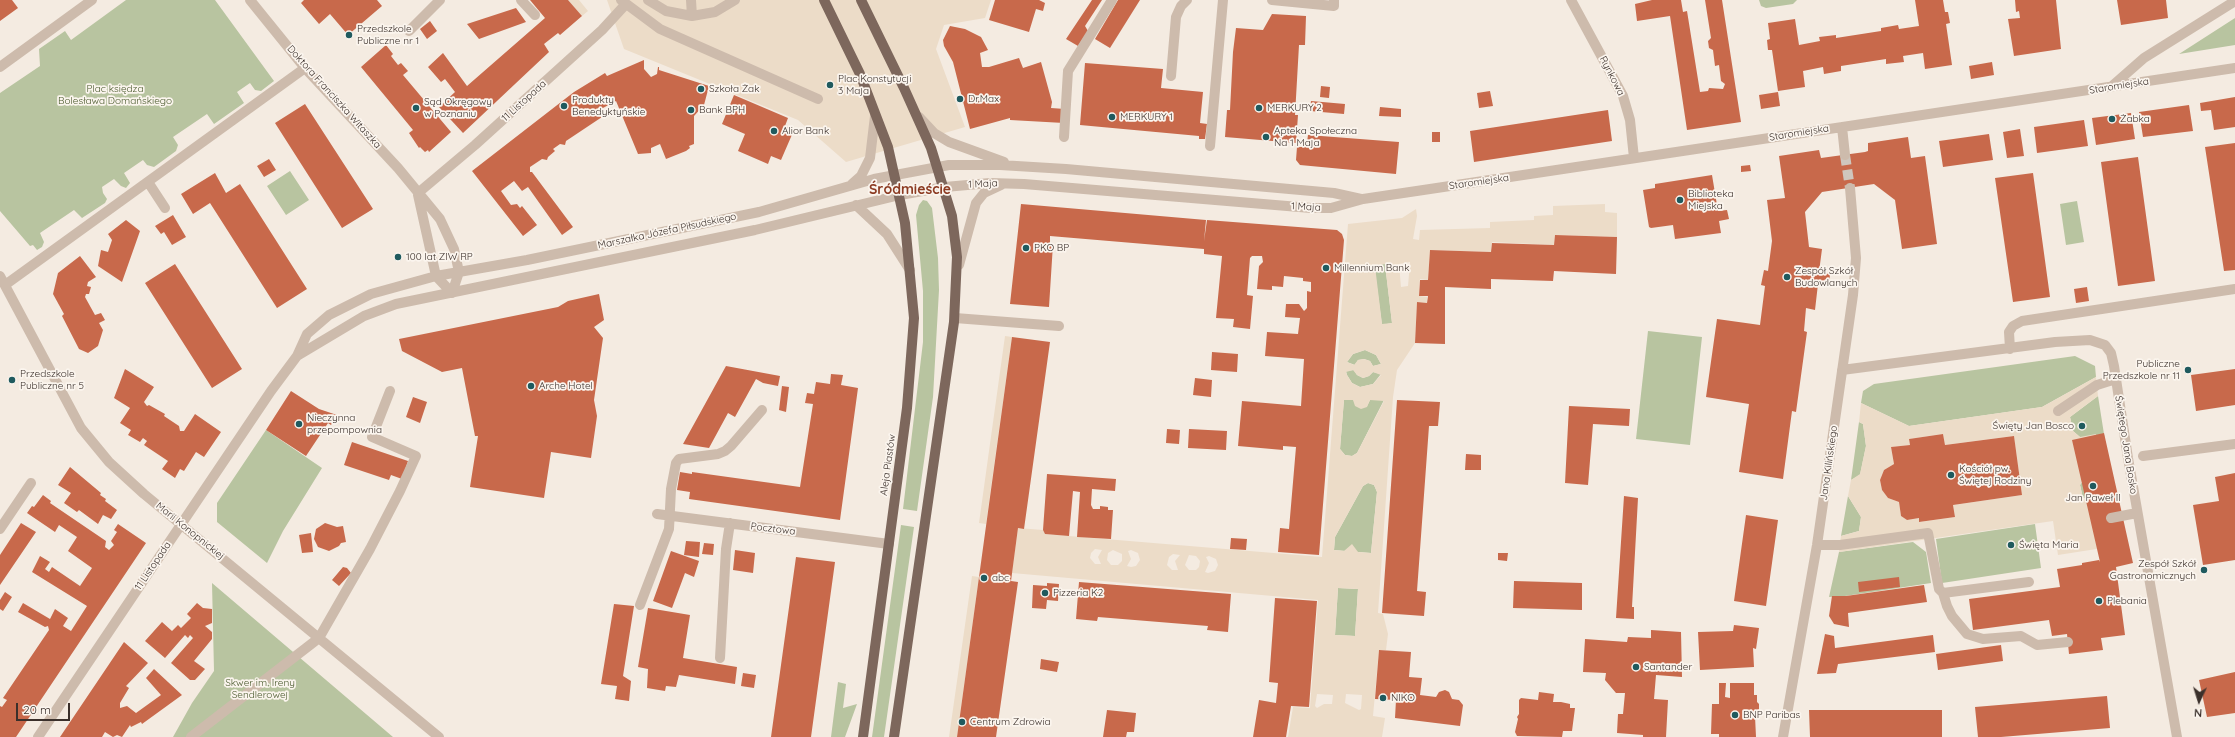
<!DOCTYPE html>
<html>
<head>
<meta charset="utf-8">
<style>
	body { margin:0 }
	#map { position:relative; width:2235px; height:737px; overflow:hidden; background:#f4ebe1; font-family:Quicksand,sans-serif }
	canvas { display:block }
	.north { position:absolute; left:2179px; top:681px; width:40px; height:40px; -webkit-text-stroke:3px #fbf5ee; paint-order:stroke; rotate:184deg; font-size:11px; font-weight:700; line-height:16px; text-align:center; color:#3b302b }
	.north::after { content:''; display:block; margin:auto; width:14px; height:18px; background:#3b302b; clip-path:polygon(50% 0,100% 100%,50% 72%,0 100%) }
	.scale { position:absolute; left:16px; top:703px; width:54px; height:18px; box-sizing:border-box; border:2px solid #3b302b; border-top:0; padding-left:5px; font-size:12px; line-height:14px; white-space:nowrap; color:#3b302b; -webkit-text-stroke:3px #fbf5ee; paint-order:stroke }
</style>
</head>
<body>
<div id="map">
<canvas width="2235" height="737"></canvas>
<div class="north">N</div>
<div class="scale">20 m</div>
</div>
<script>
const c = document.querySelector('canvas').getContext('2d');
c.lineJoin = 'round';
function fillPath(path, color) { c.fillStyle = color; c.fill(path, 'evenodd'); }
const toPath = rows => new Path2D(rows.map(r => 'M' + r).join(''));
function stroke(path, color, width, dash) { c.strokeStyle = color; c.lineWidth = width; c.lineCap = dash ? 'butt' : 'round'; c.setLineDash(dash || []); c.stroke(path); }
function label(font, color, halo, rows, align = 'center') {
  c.font = font + ' Quicksand,sans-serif'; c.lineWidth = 3.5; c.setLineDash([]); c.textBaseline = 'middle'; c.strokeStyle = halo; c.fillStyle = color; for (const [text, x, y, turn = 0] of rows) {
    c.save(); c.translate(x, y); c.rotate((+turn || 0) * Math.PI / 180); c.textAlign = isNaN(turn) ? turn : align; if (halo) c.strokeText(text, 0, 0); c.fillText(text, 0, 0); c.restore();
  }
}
const green = toPath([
	[126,0,215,0,274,81,261,91,255,90,250,83,237,92,244,103,214,124,207,114,173,137,178,145,176,151,154,167,147,165,143,160,124,173,130,183,126,188,121,186,114,179,102,187,103,193,107,199,105,203,82,218,74,210,40,233,44,242,42,247,37,250,33,245,30,246,0,211,0,93,40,66,39,49,65,31,71,40],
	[1759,0,1797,0,1793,4,1766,8,1761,6],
	[2235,18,2235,45,2179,54],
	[290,171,309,200,286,215,267,186],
	[923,200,927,201,932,208,938,258,939,290,933,397,917,511,903,509,923,342,923,291,916,215,919,205],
	[2077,201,2084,242,2066,245,2060,204],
	[1385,264,1392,323,1382,325,1374,265],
	[1648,331,1702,337,1690,445,1636,439],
	[1365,350,1376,355,1381,364,1373,366,1370,361,1364,359,1358,360,1355,365,1347,362,1353,354],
	[2075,356,2095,366,2096,377,2042,407,1909,426,1861,403,1863,391,1874,384],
	[1354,370,1357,375,1363,378,1369,376,1373,372,1381,374,1373,384,1360,387,1352,383,1347,375,1346,371],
	[2098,396,2115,504,2083,498,2080,485,2087,475,2080,437,2073,431,2070,417],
	[1344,399,1353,400,1367,406,1370,400,1384,400,1357,453,1352,456,1345,455,1340,449],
	[1859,422,1863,424,1866,446,1860,475,1851,480],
	[266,430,322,468,283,531,267,563,217,522,217,503],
	[1368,483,1374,485,1377,492,1371,553,1334,550,1335,537,1363,486],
	[1848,496,1861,517,1859,531,1841,536],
	[2035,524,2041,568,1942,583,1936,539],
	[901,525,914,527,884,737,872,737],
	[1913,542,1926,552,1931,583,1845,596,1829,597,1839,552],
	[212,583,393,737,173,737,192,703,214,671],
	[1338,588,1358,589,1355,636,1335,635],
	[838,682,846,684,843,708,857,704,845,737,831,737]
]);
const plaza = toPath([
	[568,0,579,0,588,11,582,16],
	[607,0,991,0,985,18,944,25,936,49,965,127,846,162,798,120,624,49],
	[1605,204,1605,212,1617,213,1617,237,1555,235,1554,245,1492,242,1491,252,1430,250,1428,280,1420,279,1419,286,1413,285,1419,286,1419,296,1427,297,1427,303,1417,302,1415,343,1397,370,1393,397,1378,613,1383,614,1388,634,1386,650,1379,650,1373,716,1385,718,1382,737,1288,737,1293,707,1310,708,1318,600,1012,573,1018,528,1043,530,1045,534,1322,557,1348,224,1402,218,1416,209,1417,216,1413,239,1419,240,1420,230,1490,228,1490,222,1534,220,1534,216,1553,215,1553,206],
	[1410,262,1408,286,1401,287,1399,264],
	[1385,264,1392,323,1382,324,1375,266],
	[1365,350,1376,355,1381,364,1373,366,1370,361,1364,359,1358,360,1354,365,1347,362,1353,354],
	[1353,370,1357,375,1363,378,1369,376,1373,372,1381,375,1373,384,1360,387,1352,383,1347,375,1346,372],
	[1344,400,1353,400,1355,406,1361,409,1367,407,1370,400,1384,401,1357,453,1352,456,1345,455,1340,449],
	[1368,483,1374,485,1377,492,1371,553,1358,552,1352,544,1344,551,1334,550,1335,537,1363,486],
	[1095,549,1102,550,1098,557,1101,564,1095,564,1090,558,1091,553],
	[1113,550,1122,554,1122,561,1118,565,1111,565,1107,560,1108,553],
	[1131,550,1138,553,1140,560,1136,566,1131,567,1127,566,1131,559,1128,551],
	[1173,554,1180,555,1175,561,1178,570,1172,570,1167,565,1169,557],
	[1189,555,1196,556,1200,561,1199,567,1196,570,1189,570,1185,565],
	[1209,556,1216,559,1218,565,1215,571,1208,573,1205,572,1209,563,1206,557],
	[1338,588,1358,589,1355,636,1335,635],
	[1317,694,1333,695,1332,704,1324,704,1317,708,1315,706],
	[1346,694,1362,695,1361,709,1359,710,1345,703],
	[1005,336,1012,337,986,524,979,523],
	[2096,377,2098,396,2070,417,2073,431,2080,437,2096,434,2102,472,2087,475,2080,485,2083,498,2115,504,2122,545,2058,555,2053,521,1839,552,1841,536,1859,531,1861,517,1848,496,1851,480,1860,474,1866,446,1863,424,1859,422,1861,403,1909,426,2042,407],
	[1943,434,1945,445,2014,436,2022,495,1953,505,1955,517,1920,522,1919,518,1907,520,1901,516,1899,502,1888,498,1882,490,1880,480,1884,470,1894,464,1891,447,1910,445,1909,439],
	[972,576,979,577,957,737,949,737]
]);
const building = toPath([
	[0,0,12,0,18,8,0,21],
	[304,0,377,0,382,6,348,35,330,14,319,24,301,3],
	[530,0,568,0,582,16,560,35,558,33,544,44,549,52,463,133,439,107,455,92,445,79,441,82,428,67,443,53,467,86,545,18],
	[995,0,1039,0,1045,3,1043,11,1036,9,1029,32,989,20],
	[1092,0,1102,0,1085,26,1088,31,1078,46,1066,39],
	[1118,0,1140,0,1110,48,1095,39],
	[1652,0,1681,0,1683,12,1687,11,1700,92,1708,91,1709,88,1723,89,1725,84,1721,81,1719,65,1715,66,1713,50,1709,48,1708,41,1711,38,1705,0,1722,0,1741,122,1687,130,1670,16,1637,21,1635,4],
	[1915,0,1943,0,1945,12,1948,12,1950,23,1946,24,1952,65,1925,69,1923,53,1903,56,1904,62,1886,64,1886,59,1841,66,1841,71,1824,74,1823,67,1803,71,1805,87,1778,91,1772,50,1768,50,1767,40,1770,39,1768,23,1795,19,1799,45,1820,41,1819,37,1836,35,1836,38,1881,31,1881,28,1898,25,1899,29,1919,26],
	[2015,0,2056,0,2061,49,2014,56,2008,19,2020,18,2019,11,2016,12],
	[2117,0,2166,0,2168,18,2121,25],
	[516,8,526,22,479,39,467,24],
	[1272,14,1306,16,1305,45,1299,45,1295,115,1298,115,1296,143,1225,137,1227,110,1230,110,1233,52,1236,28,1263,30],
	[430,21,437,31,427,39,420,29],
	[950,26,965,29,981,37,988,50,980,53,982,67,989,67,1019,58,1023,68,1041,62,1052,102,1051,108,1065,109,1064,123,1010,120,1010,118,970,129,953,62,944,46,943,40],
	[386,45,393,54,391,56,398,65,401,63,408,71,403,75,451,132,429,152,428,150,425,152,420,147,419,148,409,133,413,130,361,67],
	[644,60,644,69,651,77,657,74,658,67,659,67,659,70,709,86,704,105,694,116,694,144,689,146,690,148,686,151,666,159,660,144,651,148,651,153,638,154,616,101,601,109,599,112,602,117,566,141,565,145,560,144,553,149,555,151,548,157,547,160,542,159,530,167,530,172,532,172,573,227,562,235,528,187,522,191,514,181,501,191,511,205,517,204,520,208,522,206,537,225,523,236,472,171,574,92,605,73,607,76],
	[1992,62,1994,75,1971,79,1969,66],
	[1085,63,1163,69,1161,88,1203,92,1200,123,1207,124,1205,139,1199,139,1199,136,1080,125],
	[1321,86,1330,87,1329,98,1320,97],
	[1490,91,1493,106,1479,108,1477,93],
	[1778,92,1780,106,1761,109,1759,95],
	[734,95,788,118,785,126,794,130,781,160,771,156,768,164,738,151,745,134,722,124],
	[2235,97,2235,127,2214,130,2211,110,2201,111,2200,103],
	[1311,101,1345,104,1344,114,1310,111],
	[305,104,373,209,342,228,275,123],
	[2189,105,2193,131,2143,137,2139,112],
	[1380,107,1401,109,1401,117,1379,116],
	[1608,110,1612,141,1474,162,1470,131],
	[2131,113,2135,139,2096,145,2092,118],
	[2084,120,2088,146,2037,153,2034,127],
	[2020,129,2024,156,2007,158,2003,132],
	[1432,132,1440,132,1440,142,1432,142],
	[1989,134,1993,160,1943,167,1939,141],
	[1308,135,1399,142,1396,174,1300,165,1296,160,1297,147,1303,147,1304,142,1307,142],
	[1908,137,1911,158,1925,156,1937,244,1902,249,1895,200,1874,184,1822,192,1805,212,1809,247,1822,249,1819,272,1830,274,1829,285,1818,284,1815,310,1806,308,1804,331,1807,332,1796,412,1792,411,1783,479,1739,472,1749,404,1706,397,1717,319,1760,325,1765,286,1761,285,1764,270,1768,271,1772,241,1767,200,1785,198,1779,156,1819,150,1821,158,1865,152,1868,151,1868,143],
	[2235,143,2235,270,2224,271,2205,147],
	[2138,157,2155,281,2118,286,2101,162],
	[269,159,276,170,264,177,257,166],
	[1750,165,1751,171,1741,172,1741,166],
	[215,173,226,193,240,184,307,289,277,308,210,203,193,214,181,194],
	[2033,173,2050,297,2013,302,1995,178],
	[1712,175,1718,211,1727,210,1729,219,1719,221,1721,233,1675,239,1673,225,1651,228,1649,227,1643,190,1655,188,1655,184],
	[1021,204,1206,220,1204,241,1207,220,1337,230,1342,234,1344,240,1319,555,1278,552,1280,528,1289,529,1296,447,1283,446,1283,450,1238,446,1242,401,1301,406,1304,359,1265,356,1267,332,1298,334,1300,318,1285,317,1286,304,1299,304,1304,311,1307,308,1307,291,1311,292,1311,282,1303,281,1303,278,1284,276,1283,287,1272,286,1272,290,1257,289,1259,266,1263,262,1262,256,1252,256,1250,258,1247,295,1253,296,1250,329,1233,327,1234,319,1216,318,1222,256,1204,254,1204,249,1050,236,1050,243,1053,244,1049,307,1010,304],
	[173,215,186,237,172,245,164,232,161,234,155,226],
	[126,220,140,231,122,282,98,266,101,250,108,252,112,240,108,234],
	[1555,235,1617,237,1616,274,1554,271,1553,281,1491,279,1491,289,1445,287,1445,344,1415,343,1417,302,1427,303,1428,296,1419,296,1420,280,1428,280,1430,250,1491,252,1492,243,1554,245],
	[80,256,96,277,88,282,87,286,91,287,89,294,86,294,85,297,95,315,101,313,105,320,99,323,103,330,98,346,88,353,79,349,62,316,64,314,53,294,58,273],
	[175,264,242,369,212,388,145,283],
	[2087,287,2089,301,2076,303,2074,289],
	[599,294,604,320,594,327,603,338,594,400,597,416,591,458,551,452,544,498,470,487,478,436,475,436,462,368,442,372,402,351,399,339,558,307,568,301],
	[1012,337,1050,342,1024,529,1018,528,1011,581,1018,582,996,737,957,737],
	[1212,352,1238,354,1237,372,1211,370],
	[726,366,780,376,778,386,763,383,756,379,735,417,728,413,709,448,683,444],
	[125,369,154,387,144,402,147,406,149,405,165,414,164,416,179,426,180,431,184,431,195,414,221,432,204,457,196,452,184,471,180,469,175,478,162,469,168,461,144,445,147,441,143,438,140,442,128,435,131,430,120,423,130,408,114,398],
	[2235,369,2235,405,2196,411,2191,375],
	[831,374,843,375,841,385,858,388,840,520,689,499,690,492,677,490,680,472,692,474,692,472,800,487,813,404,805,403,807,393,814,394,816,382,830,384],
	[1195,378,1212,380,1211,397,1193,395],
	[782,386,789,387,786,412,779,410],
	[291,391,319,409,337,415,331,425,328,423,306,456,266,430],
	[413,397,427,402,420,423,406,417],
	[1397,400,1440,402,1438,426,1429,426,1417,591,1426,592,1424,616,1382,613],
	[1569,406,1630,409,1629,426,1593,424,1588,485,1565,483],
	[1167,429,1180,430,1179,444,1166,443],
	[1189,429,1227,431,1226,450,1188,448],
	[2104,433,2133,563,2116,567,2125,635,2101,638,2103,650,2069,654,2067,634,2052,636,2049,620,1973,630,1969,599,2060,587,2057,569,2082,565,2082,563,2099,560,2100,562,2072,440],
	[1943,434,1945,445,2014,436,2022,495,1953,505,1955,517,1919,522,1919,518,1907,520,1901,516,1899,502,1888,498,1882,490,1880,480,1884,470,1894,464,1891,447,1910,445,1909,439],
	[352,442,408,461,402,479,391,475,389,480,344,465],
	[1466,454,1481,455,1481,470,1465,470],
	[70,467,101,493,100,495,106,499,105,501,117,510,111,519,103,515,98,524,79,510,77,512,64,503,71,493,58,485],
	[2235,473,2235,560,2203,565,2193,505,2219,501,2215,477],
	[1047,474,1116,479,1115,491,1092,489,1091,505,1093,509,1100,509,1100,506,1108,507,1108,510,1113,510,1111,539,1077,537,1080,492,1073,491,1069,536,1045,534,1043,530],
	[43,495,51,501,50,503,106,541,105,547,109,550,114,545,111,541,117,532,114,530,118,524,146,543,16,737,0,737,0,706,2,707,7,700,3,698,49,630,48,626,45,627,18,612,23,603,50,619,55,609,68,618,63,626,71,631,87,606,32,572,40,556,50,562,45,569,49,572,52,567,80,586,92,568,68,551,77,537,59,525,55,532,27,513,32,506,34,507],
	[1624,496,1638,498,1632,607,1634,607,1634,619,1616,618],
	[1746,515,1778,520,1766,606,1734,601],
	[21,523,36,532,0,585,0,555],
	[325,523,337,527,343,526,346,542,341,543,339,546,329,551,318,547,314,539,316,529],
	[311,533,313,552,302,553,299,535],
	[1231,538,1247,539,1246,550,1230,549],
	[686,541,700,542,699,557,684,555],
	[704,543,714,544,713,555,702,554],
	[735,550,755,553,753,573,733,570],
	[671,551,699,561,694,577,685,573,672,608,653,601],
	[1498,553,1508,553,1507,561,1498,560],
	[796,557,835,562,811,737,771,737],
	[343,567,347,568,351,573,339,586,332,580],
	[1899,577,1900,587,1859,592,1858,582],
	[1514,581,1582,583,1582,610,1513,608],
	[1079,582,1231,594,1228,632,1207,630,1208,626,1098,617,1097,621,1076,619],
	[1047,583,1059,584,1058,601,1047,600,1046,609,1032,608,1033,585,1047,586],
	[1924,585,1927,602,1848,613,1849,627,1834,624,1829,616,1832,596,1846,596],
	[5,592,12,597,3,611,0,609,0,600],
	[1275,598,1317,601,1309,707,1291,706,1286,737,1253,737,1259,700,1276,703,1278,683,1269,682],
	[197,603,203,608,212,609,212,623,205,626,212,632,212,639,194,661,205,669,195,680,190,680,171,663,193,638,190,635,188,638,185,635,165,658,145,641,162,622,172,631,178,625,181,628,191,618,187,614],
	[614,604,634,606,623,676,631,681,629,701,615,699,617,686,601,684],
	[648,608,690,615,683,658,737,667,735,684,679,675,676,687,666,686,665,691,647,688,648,669,638,667],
	[1734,625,1759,628,1756,649,1753,648,1754,667,1700,670,1698,632,1733,631],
	[1651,630,1681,632,1682,677,1656,675,1654,699,1668,700,1666,737,1643,737,1643,735,1617,733,1618,714,1623,714,1625,693,1616,693,1605,680,1606,673,1583,672,1585,639,1627,642,1628,637,1651,638],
	[1825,634,1834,636,1835,648,1933,635,1935,652,1838,664,1836,673,1817,674],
	[124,642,148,663,126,686,129,688,120,703,120,708,127,706,136,713,161,695,146,678,154,669,182,695,142,724,141,722,131,727,130,725,122,737,117,735,113,737,105,732,102,737,60,737],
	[2001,645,2003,661,1938,670,1936,654],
	[1379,650,1411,652,1409,677,1422,678,1420,695,1436,697,1439,692,1445,690,1449,692,1452,699,1459,700,1463,705,1460,726,1395,718,1396,700,1375,699],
	[1041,659,1059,662,1057,672,1040,669],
	[2235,672,2235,713,2207,717,2199,680],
	[743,673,756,675,754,688,741,686],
	[1719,683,1726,683,1725,697,1730,698,1730,683,1754,683,1754,695,1757,695,1757,702,1759,704,1759,714,1755,716,1756,737,1719,737,1719,734,1711,734,1712,704,1719,704],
	[1539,692,1554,694,1553,702,1561,702,1570,704,1570,708,1575,708,1572,731,1563,731,1562,737,1517,736,1515,732,1518,719,1517,717,1519,714,1519,700,1521,698,1538,700],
	[2107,696,2110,728,2001,737,1978,737,1975,707],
	[1107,710,1136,713,1134,732,1127,732,1126,737,1103,737],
	[1809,710,1942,710,1942,737,1810,737]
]);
const minorTunnel = toPath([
	[1845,155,1850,188]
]);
const minor = toPath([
	[250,0,305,68,398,168,440,219,454,249,459,272,452,293],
	[521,0,535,15],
	[621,0,660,29,818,99],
	[648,0,666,11,692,16,715,12,735,0],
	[691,0,692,16],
	[1272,0,1334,6,1334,0],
	[1571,0,1623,96,1630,120,1634,158],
	[409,31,440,0],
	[0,67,92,0],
	[1171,76,1176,17,1181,6,1187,0],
	[2111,87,2144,58,2235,1],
	[919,117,934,133,949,142,1004,162],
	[1842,127,1845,155],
	[1064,137,1068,71,1112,0],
	[1210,146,1223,0],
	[148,182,165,208],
	[852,184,861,176,870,158,875,116],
	[418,193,475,145,602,30,625,5],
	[418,195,436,276,452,293],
	[856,205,887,234,910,270],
	[959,265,976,203,984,193,1001,185],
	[0,276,81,428,109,462,144,494,439,737],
	[5,285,305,68],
	[955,318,1059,326],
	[2010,349,2009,332,2013,326,2022,321,2235,289],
	[297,356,364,316,396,304,755,230,900,195,945,187,990,183,1024,184,1311,208,1331,208,1363,199,1430,189,2235,68],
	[1842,370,2055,342,2090,340,2105,345,2111,353,2114,366,2128,458,2177,737],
	[2058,411,2097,385,2116,379],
	[2143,456,2235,444],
	[657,514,889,544],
	[2111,518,2137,513],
	[0,529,31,483],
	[1817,545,1840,545,1928,533,1939,589,1943,593,1947,606,1952,616,1967,634,1983,639,2021,636,2037,645,2068,642],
	[1943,593,2029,582],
	[640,605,669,529,671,489,676,463,679,459,718,454,725,451,731,446,762,410],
	[720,658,726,549,730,523],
	[38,737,271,391,297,356,307,334,329,315,371,294,436,276,527,260,759,212,874,179,949,165,1000,165,1066,169,1334,193,1361,199],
	[191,737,319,638,370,549,400,491,416,456,372,437,390,391],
	[1783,737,1817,545,1853,295,1856,258,1850,188]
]);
const major = toPath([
	[824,0,860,74,888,147,905,223,914,318,907,408,863,737],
	[861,0,904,88,931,148,952,216,957,257,954,322,894,737]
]);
const markers = [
	[349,35,4,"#1f5a5e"],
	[830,85,4,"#1f5a5e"],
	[701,89,4,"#1f5a5e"],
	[960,99,4,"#1f5a5e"],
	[564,106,4,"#1f5a5e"],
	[416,108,4,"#1f5a5e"],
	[1259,108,4,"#1f5a5e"],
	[691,110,4,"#1f5a5e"],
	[1112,117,4,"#1f5a5e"],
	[2112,119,4,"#1f5a5e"],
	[774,131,4,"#1f5a5e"],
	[1266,137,4,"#1f5a5e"],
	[1680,200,4,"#1f5a5e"],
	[1026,248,4,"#1f5a5e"],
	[398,257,4,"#1f5a5e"],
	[1326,268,4,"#1f5a5e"],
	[1787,277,4,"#1f5a5e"],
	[2188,370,4,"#1f5a5e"],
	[12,380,4,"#1f5a5e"],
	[531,386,4,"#1f5a5e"],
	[299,424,4,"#1f5a5e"],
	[2082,426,4,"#1f5a5e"],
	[1951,475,4,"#1f5a5e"],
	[2093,486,4,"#1f5a5e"],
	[2011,545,4,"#1f5a5e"],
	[2204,570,4,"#1f5a5e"],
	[984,578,4,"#1f5a5e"],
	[1045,593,4,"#1f5a5e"],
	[2099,601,4,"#1f5a5e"],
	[1636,667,4,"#1f5a5e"],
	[1383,698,4,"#1f5a5e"],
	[1735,715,4,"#1f5a5e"],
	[962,722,4,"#1f5a5e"]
];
const poiNames = [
	["Przedszkole",357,29],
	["Publiczne nr 1",357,41],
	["Plac Konstytucji",838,79],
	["3 Maja",838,91],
	["Szkoła Żak",709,89],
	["Dr.Max",968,99],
	["Produkty",572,100],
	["Benedyktyńskie",572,112],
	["Sąd Okręgowy",424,102],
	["w Poznaniu",424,114],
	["MERKURY 2",1267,108],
	["Bank BPH",699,110],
	["MERKURY 1",1120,117],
	["Żabka",2120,119],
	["Alior Bank",782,131],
	["Apteka Społeczna",1274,131],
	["Na 1 Maja",1274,143],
	["Biblioteka",1688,194],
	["Miejska",1688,206],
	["PKO BP",1034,248],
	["100 lat ZIW RP",406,257],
	["Millennium Bank",1334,268],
	["Zespół Szkół",1795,271],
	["Budowlanych",1795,283],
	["Publiczne",2180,364,"right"],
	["Przedszkole nr 11",2180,376,"right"],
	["Przedszkole",20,374],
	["Publiczne nr 5",20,386],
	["Arche Hotel",539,386],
	["Nieczynna",307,418],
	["przepompownia",307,430],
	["Święty Jan Bosco",2074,426,"right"],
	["Kościół pw.",1959,469],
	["Świętej Rodziny",1959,481],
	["Jan Paweł II",2093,498,"center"],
	["Święta Maria",2019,545],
	["Zespół Szkół",2196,564,"right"],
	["Gastronomicznych",2196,576,"right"],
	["abc",992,578],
	["Pizzeria K2",1053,593],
	["Plebania",2107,601],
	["Santander",1644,667],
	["NIKO",1391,698],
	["BNP Paribas",1743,715],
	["Centrum Zdrowia",970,722]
];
const streetNames = [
	["Rynkowa",1612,76,63],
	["Staromiejska",2119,86,-9],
	["Doktora Franciszka Witaszka",334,97,48],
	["11 Listopada",524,101,-42],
	["Staromiejska",1799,133,-9],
	["Staromiejska",1479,182,-8],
	["1 Maja",983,184,-3],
	["1 Maja",1306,207,3],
	["Marszałka Józefa Piłsudskiego",667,231,-12],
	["Świętego Jana Bosko",2126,445,81],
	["Jana Kilińskiego",1829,463,-82],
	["Aleja Piastów",888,465,-82],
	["Pocztowa",773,529,7],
	["Marii Konopnickiej",190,531,39],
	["11 Listopada",153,566,-56]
];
const parkNames = [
	["Plac księdza",115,89],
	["Bolesława Domańskiego",115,101],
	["Skwer im. Ireny",260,683],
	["Sendlerowej",260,695]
];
const districtNames = [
	["Śródmieście",910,190]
];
fillPath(green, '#b8c4a0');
fillPath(plaza, '#ecdcc8');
fillPath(building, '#c8694b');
stroke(minorTunnel, '#cfc6bd', 10, [10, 5]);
stroke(minor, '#cdbbac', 10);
stroke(major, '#7d675c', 10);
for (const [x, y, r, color] of markers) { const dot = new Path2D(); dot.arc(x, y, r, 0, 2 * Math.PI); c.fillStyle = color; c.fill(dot); stroke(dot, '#fbf5ee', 1.5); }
label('10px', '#3b302b', '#fbf5ee', poiNames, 'left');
label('10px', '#3b302b', '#fbf5ee', streetNames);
label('10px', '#4a5a2e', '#fbf5ee', parkNames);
label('bold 14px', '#8c3b22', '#fbf5ee', districtNames);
</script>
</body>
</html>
